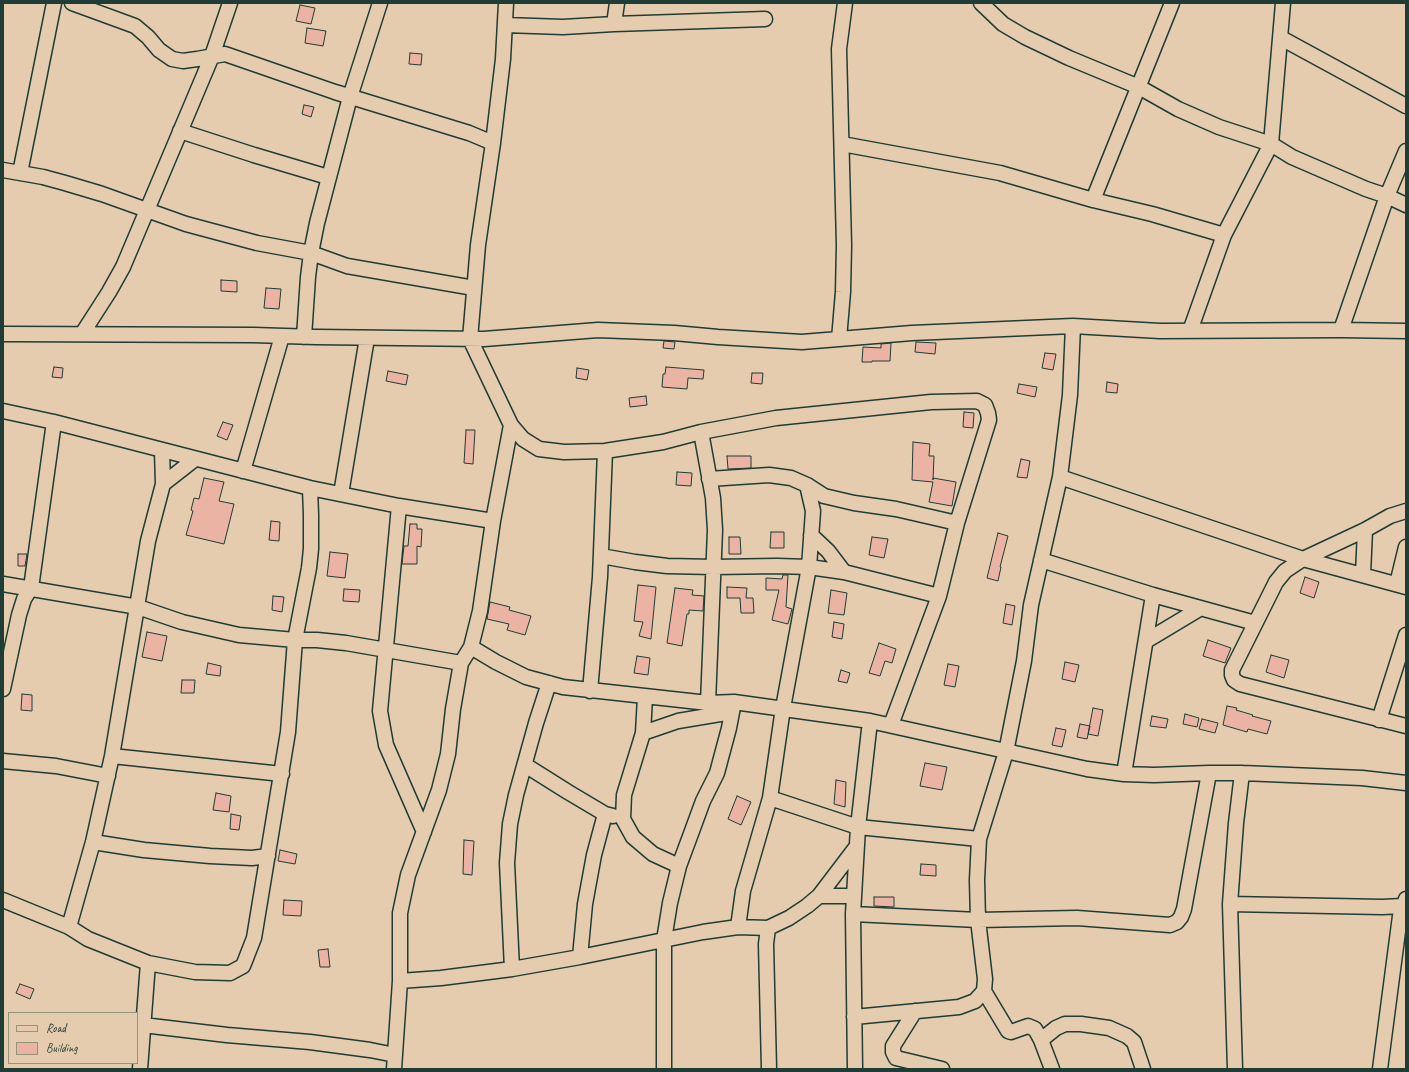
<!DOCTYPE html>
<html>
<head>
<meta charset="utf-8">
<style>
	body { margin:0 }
	#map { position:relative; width:1409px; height:1072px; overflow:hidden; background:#e6ccae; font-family:Caveat,sans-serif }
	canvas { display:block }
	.frame { position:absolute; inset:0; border:4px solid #1f3d34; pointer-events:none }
	.legend { position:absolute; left:8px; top:1012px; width:130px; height:52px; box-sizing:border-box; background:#e6ccae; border:1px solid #96937d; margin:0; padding:5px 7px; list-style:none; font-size:12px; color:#1f3d34 }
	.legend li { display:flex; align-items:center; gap:8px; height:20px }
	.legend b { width:20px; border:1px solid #96937d }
</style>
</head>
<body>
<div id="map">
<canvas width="1409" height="1072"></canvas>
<div class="frame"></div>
<ul class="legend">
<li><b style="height:5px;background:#e6ccae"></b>Road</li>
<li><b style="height:11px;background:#ebb3a3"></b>Building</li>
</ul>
</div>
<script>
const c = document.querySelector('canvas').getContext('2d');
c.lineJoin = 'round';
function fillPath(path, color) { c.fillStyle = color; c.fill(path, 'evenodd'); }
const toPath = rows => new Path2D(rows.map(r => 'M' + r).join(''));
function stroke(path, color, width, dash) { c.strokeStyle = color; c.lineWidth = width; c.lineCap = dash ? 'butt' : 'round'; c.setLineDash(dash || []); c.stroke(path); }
const building = toPath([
	[300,5,315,8,311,24,296,21,300,5],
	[307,28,326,31,323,46,305,43,307,28],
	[410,53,422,54,421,65,409,64,410,53],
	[304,105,314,107,311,117,302,114,304,105],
	[221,280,237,281,237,292,221,291,221,280],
	[266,288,281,289,279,309,264,308,266,288],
	[664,341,675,342,674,349,663,348,664,341],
	[916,342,936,343,935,354,915,352,916,342],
	[891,343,890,361,872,361,872,362,862,362,863,347,881,348,881,344,891,343],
	[1045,353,1056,354,1053,370,1042,368,1045,353],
	[54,367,63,368,62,378,52,377,54,367],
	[666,367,704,370,703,379,688,378,687,389,662,387,663,374,665,374,666,367],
	[577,368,589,370,587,380,576,378,577,368],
	[388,371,408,375,406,385,386,381,388,371],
	[752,373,763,373,762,384,751,383,752,373],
	[1107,382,1118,384,1117,393,1106,392,1107,382],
	[1019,384,1037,387,1035,397,1017,393,1019,384],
	[646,396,647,405,630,407,629,398,646,396],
	[964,412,974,413,973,428,963,427,964,412],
	[223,422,233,425,227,440,217,436,223,422],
	[466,430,475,430,473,464,464,463,466,430],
	[913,442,930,444,929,456,934,456,933,480,933,478,956,482,952,506,929,502,933,482,912,480,913,442],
	[727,456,751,456,751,468,728,469,727,456],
	[1021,459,1030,461,1027,478,1017,477,1021,459],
	[677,472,692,473,691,486,676,485,677,472],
	[204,478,224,482,219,501,234,504,224,544,186,535,193,511,191,510,194,498,199,499,204,478],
	[271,521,280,522,279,541,269,540,271,521],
	[410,524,417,524,417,529,422,529,421,547,417,546,417,564,402,564,404,546,408,546,410,524],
	[771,532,784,532,784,548,770,548,771,532],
	[998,533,1008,536,1000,567,1001,567,998,581,987,578,998,533],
	[729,537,740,537,741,554,729,554,729,537],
	[872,537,888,539,884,558,869,555,872,537],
	[330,552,348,554,345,578,327,576,330,552],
	[18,554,27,554,25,566,18,566,18,554],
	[783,575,788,575,786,607,792,609,788,624,772,620,779,590,766,590,766,578,782,579,783,575],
	[1305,577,1319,582,1314,598,1300,593,1305,577],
	[638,585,656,587,651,639,639,636,643,622,634,621,638,585],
	[727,587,747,588,746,598,753,598,754,613,741,613,740,598,727,598,727,587],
	[675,588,693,590,692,595,704,596,703,611,689,610,689,614,687,614,682,646,667,643,675,588],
	[344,589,360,590,359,602,343,601,344,589],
	[831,590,847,593,844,615,828,613,831,590],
	[273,596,284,597,282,612,272,610,273,596],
	[490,602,510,607,509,610,531,616,525,635,507,630,509,624,487,619,490,602],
	[1006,604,1015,606,1012,625,1003,623,1006,604],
	[834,622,844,624,842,639,832,637,834,622],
	[147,632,167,636,162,661,142,657,147,632],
	[1208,640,1231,648,1225,663,1203,656,1208,640],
	[879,643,896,649,892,663,885,661,880,676,869,673,879,643],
	[1271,655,1289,660,1284,678,1266,672,1271,655],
	[637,656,650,658,648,675,634,673,637,656],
	[1065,662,1079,665,1075,682,1062,679,1065,662],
	[208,663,221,666,220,676,206,674,208,663],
	[948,664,959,666,955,687,944,685,948,664],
	[841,670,850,673,847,683,838,681,841,670],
	[182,680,195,680,194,693,181,693,182,680],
	[22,694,32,695,32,711,21,710,22,694],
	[1227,706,1237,708,1236,710,1253,715,1252,716,1271,721,1267,734,1248,729,1247,732,1223,725,1227,706],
	[1093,708,1103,710,1098,736,1088,734,1093,708],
	[1185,714,1199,718,1197,727,1183,724,1185,714],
	[1152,716,1168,719,1166,728,1150,726,1152,716],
	[1202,719,1218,723,1215,733,1199,729,1202,719],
	[1080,724,1090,726,1087,739,1077,737,1080,724],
	[1056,728,1066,730,1062,747,1052,745,1056,728],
	[925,763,947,767,942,790,920,786,925,763],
	[836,780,846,782,845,807,834,804,836,780],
	[216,793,231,796,229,812,213,810,216,793],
	[737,796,751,802,741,825,728,819,737,796],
	[231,814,241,816,239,830,230,829,231,814],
	[464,840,474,841,472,875,463,874,464,840],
	[280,850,297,854,295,864,278,861,280,850],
	[921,864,936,865,936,876,920,875,921,864],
	[874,897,894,897,894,907,874,906,874,897],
	[284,900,302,901,301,916,283,915,284,900],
	[328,949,330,967,320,967,318,950,328,949],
	[20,984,34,989,30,999,16,993,20,984]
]);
const minor = toPath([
	[72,3,135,26,148,37,159,50,172,59,183,61,197,59,225,54,335,92,469,133,493,143],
	[506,3,503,59,493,143,478,245,470,339,511,425,523,439,539,449,564,452,605,451,663,442,701,432,776,418,931,402,977,401,985,405,988,413,989,420,957,523,939,596,891,725],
	[981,3,1003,24,1025,37,1069,58,1139,87,1178,109,1219,127,1271,144,1292,157,1366,189,1387,196,1406,205],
	[614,24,617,3],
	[505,25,563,27,614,24,765,19],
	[1281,38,1406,106],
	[180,131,254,155,328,177],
	[842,144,1000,173,1093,200,1152,214,1224,235],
	[3,170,43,177,65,183,102,194,186,224,257,243,311,253,347,266,474,288],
	[20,173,54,3],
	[1093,200,1172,3],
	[1341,330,1387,196,1406,151],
	[1190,331,1224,235,1271,144,1283,3],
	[3,334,253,335,316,337,484,339,598,330,674,333,718,337,802,342,912,333,1073,326,1160,331,1341,330,1406,331],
	[82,334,109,292,123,267,212,56,230,3],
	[304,337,308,277,311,253,317,223,350,97,380,3],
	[839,339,843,292,844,245,839,49,845,3],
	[3,411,54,422,310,488,399,506,493,521],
	[701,432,713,498,715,530,708,703],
	[162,451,163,484,148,541,112,756,93,842,69,927,88,939,148,963,195,972,230,973,243,966,254,938,288,732,295,640,309,568,311,549,311,515,310,488],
	[243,471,282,336],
	[1060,477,1303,559,1406,587],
	[709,479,769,475,791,478,807,485,824,496,854,503,896,509,957,523],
	[163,484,195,459],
	[341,494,367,338],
	[399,506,380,711,386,745,424,832],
	[1406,511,1390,516,1365,530,1303,559,1285,571,1276,582,1232,670,1232,675,1234,680,1240,684,1406,726],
	[811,535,828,551,844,572],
	[601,556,635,562,667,566,714,567,777,566,809,567,844,572,939,596],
	[1041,560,1153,595,1255,623],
	[1363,574,1365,530],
	[3,584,138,607,182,622,239,635,295,640,317,640,346,643,461,663],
	[1397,584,1406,547],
	[1146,641,1201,608],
	[471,647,496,662,526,677,563,687,708,703,734,702,870,721,1087,769,1124,774,1154,775,1209,773,1242,773,1362,778,1406,783],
	[3,689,19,615,24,599,31,588,54,422],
	[590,691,600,577,605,451],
	[645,697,643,733,624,795,623,819,633,837,653,854,679,866],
	[1379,720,1406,635],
	[643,733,678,721,732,712],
	[112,756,282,774],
	[3,761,56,766,108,776],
	[525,765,568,792,605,814,613,816],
	[1124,774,1153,595],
	[770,798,858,827,979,839],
	[93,842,144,850,210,856,252,858,268,856],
	[819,896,854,896],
	[3,900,69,927],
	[1230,904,1382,907,1403,906,1406,905],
	[853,914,978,920,1077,918,1170,925,1177,922,1181,917,1184,909,1209,773],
	[738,927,743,891,770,798,783,708,809,567,813,511,807,485],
	[768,928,766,944,769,1069],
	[580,957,585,904,594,855,605,814],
	[512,969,507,863,510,824,516,795,536,723,549,683],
	[400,981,441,978,512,969,580,957,703,932,738,927,768,928,789,918,807,906,819,896,857,846],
	[915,1011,893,1046,893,1052,896,1058,942,1069],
	[854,1017,959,1007,975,1001,984,991],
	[143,1025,227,1035,310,1042,370,1050,395,1055],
	[1041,1040,1056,1028,1065,1024,1081,1024,1109,1028,1127,1036,1134,1042,1143,1069],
	[140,1069,148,963],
	[394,1069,400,981,400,913,408,875,439,790,448,754,453,709,461,663,471,647,480,611,493,521,511,425],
	[664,1069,664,940,670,903,679,866,692,831,703,801,717,773,729,728,734,702],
	[855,1069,853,914,858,827,870,721],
	[1052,1069,1041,1040,1035,1029,1028,1026,1011,1032,1008,1031,984,991,985,979,978,920,977,880,979,839,1006,752,1024,661,1031,605,1060,477,1070,395,1073,326],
	[1235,1069,1230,904,1236,823,1242,773],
	[1380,1069,1400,916,1406,899]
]);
fillPath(building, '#ebb3a3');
stroke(building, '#1f3d34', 1);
stroke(minor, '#1f3d34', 17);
stroke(minor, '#e6ccae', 14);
</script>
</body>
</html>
